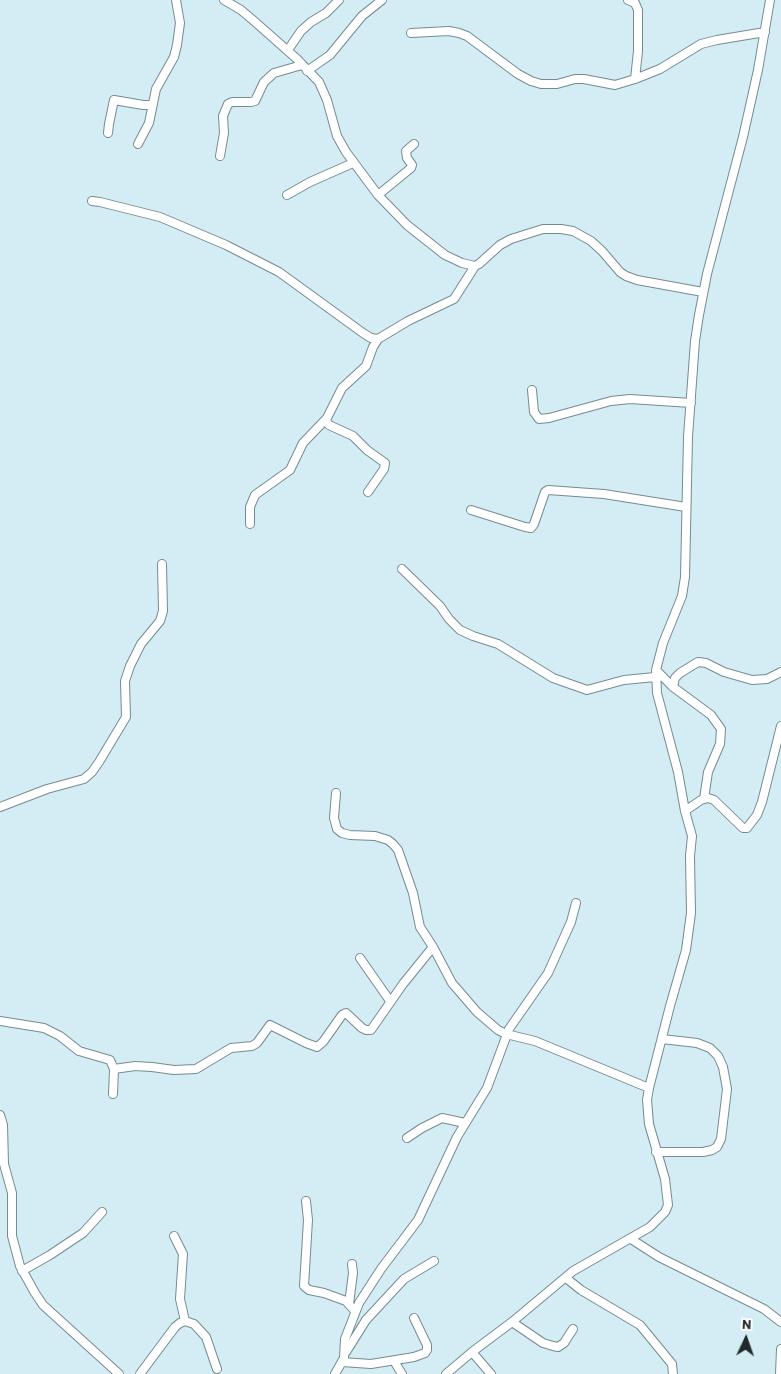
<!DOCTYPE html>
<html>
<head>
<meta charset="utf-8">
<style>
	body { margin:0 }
	#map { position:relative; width:781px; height:1374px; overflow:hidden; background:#d4ecf4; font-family:Barlow,sans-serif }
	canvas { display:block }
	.north { position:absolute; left:721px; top:1314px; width:50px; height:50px; -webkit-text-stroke:4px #fff; paint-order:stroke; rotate:3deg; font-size:14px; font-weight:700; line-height:20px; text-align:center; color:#20292c }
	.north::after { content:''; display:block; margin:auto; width:18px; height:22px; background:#20292c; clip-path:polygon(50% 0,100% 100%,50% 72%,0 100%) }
</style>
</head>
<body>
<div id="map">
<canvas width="781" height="1374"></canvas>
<div class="north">N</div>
</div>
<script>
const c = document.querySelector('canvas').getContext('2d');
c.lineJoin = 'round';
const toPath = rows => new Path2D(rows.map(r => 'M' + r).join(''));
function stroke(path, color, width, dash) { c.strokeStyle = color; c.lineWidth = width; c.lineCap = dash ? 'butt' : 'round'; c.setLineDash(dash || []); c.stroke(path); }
const minor = toPath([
	[224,0,241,10,254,21,297,59,319,82,327,100,337,136,346,152,378,195,407,225,445,255,462,263,475,266,479,264,500,245,511,239,543,229,561,229,573,231,591,241,602,251,620,272,626,276,637,280,703,292],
	[628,0,635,3,638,10,638,51,635,79],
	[411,33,449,31,459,33,467,36,518,74,531,81,541,84,557,84,575,79,584,79,615,85,635,79,660,69,701,44,717,40,765,32],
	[288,50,301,31,311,22,326,13,339,0],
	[307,71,330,55,362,16,382,0],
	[108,133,109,124,114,100,143,105,151,105],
	[138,144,149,123,156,89,174,57,177,45,180,23,176,0],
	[220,156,224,133,223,116,228,104,232,102,251,102,255,101,264,82,274,73,302,65],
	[287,195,310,182,353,163],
	[378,195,411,168,412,165,407,158,406,151,414,144],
	[92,201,100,202,160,217,226,245,279,272,363,333,371,338,378,339],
	[532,390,534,412,539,419,549,418,611,401,630,399,691,403],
	[325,420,329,425,353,436,367,450,385,463,384,469,368,492],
	[471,510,525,527,531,528,534,524,545,492,548,490,604,494,686,507],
	[250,524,250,507,255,495,290,470,303,443,327,418,342,388,366,366,373,347,378,339,408,321,454,299,475,266],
	[402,569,440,606,449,619,460,630,473,636,498,644,553,678,587,690,624,680,655,677],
	[656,670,673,687,711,715,721,729,720,744,708,772,704,799],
	[673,687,675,678,680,673,698,662,706,663,724,672,752,680,767,679,781,672],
	[336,793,334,818,337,829,342,833,350,835,375,836,388,840,393,844,398,850,413,893,420,927,433,947,452,983,477,1012,498,1030,506,1034,535,1041,649,1088],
	[0,807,47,789,84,779,92,772,99,762,126,717,125,681,130,666,141,644,160,621,163,611,162,564],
	[685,811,701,800,708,798,714,800,743,828,747,828,757,815,762,802,781,726],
	[360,958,390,1001],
	[0,1021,44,1028,60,1036,79,1051,110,1060,114,1069,113,1094],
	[114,1069,135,1066,152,1067,174,1070,196,1069,231,1048,252,1046,257,1043,270,1025,306,1043,317,1047,323,1042,342,1015,346,1013,362,1028,366,1030,371,1030,403,984,433,947],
	[0,1115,3,1125,4,1164,12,1193,12,1236,20,1266,35,1293,43,1305,119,1374],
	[407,1138,422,1128,442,1118,465,1123],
	[656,1152,703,1152,712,1150,717,1147,721,1139,727,1089,723,1067,718,1056,710,1048,697,1043,662,1039],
	[306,1201,308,1220,304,1286,309,1290,324,1293,346,1301,355,1311],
	[174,1236,183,1254,180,1299,185,1321],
	[631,1239,659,1257,764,1309,781,1322],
	[22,1271,50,1255,83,1233,102,1212],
	[566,1278,581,1290,640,1325,672,1364,673,1374],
	[349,1304,353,1273,352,1264],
	[512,1322,543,1343,553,1346,558,1347,564,1343,573,1329],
	[346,1352,366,1320,404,1279,434,1261],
	[472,1352,491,1374],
	[394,1361,402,1374],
	[342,1362,371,1364,414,1357,425,1353,427,1350,427,1345,414,1318],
	[140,1374,175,1327,180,1323,185,1321,194,1324,206,1337,217,1369],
	[335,1374,344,1358,345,1339,359,1303,381,1269,418,1220,457,1137,487,1088,509,1029,548,973,571,922,576,903],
	[446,1374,472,1352,512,1322,573,1271,650,1227,665,1212,668,1205,665,1179,649,1124,647,1100,649,1088,670,1006,686,950,691,913,690,856,692,836,685,811,678,772,657,693,656,670,663,643,682,596,685,577,688,437,695,341,699,315,707,274,743,137,758,70,770,0],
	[780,1374,781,1349]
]);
stroke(minor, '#758b93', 10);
stroke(minor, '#fff', 8);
</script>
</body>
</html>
